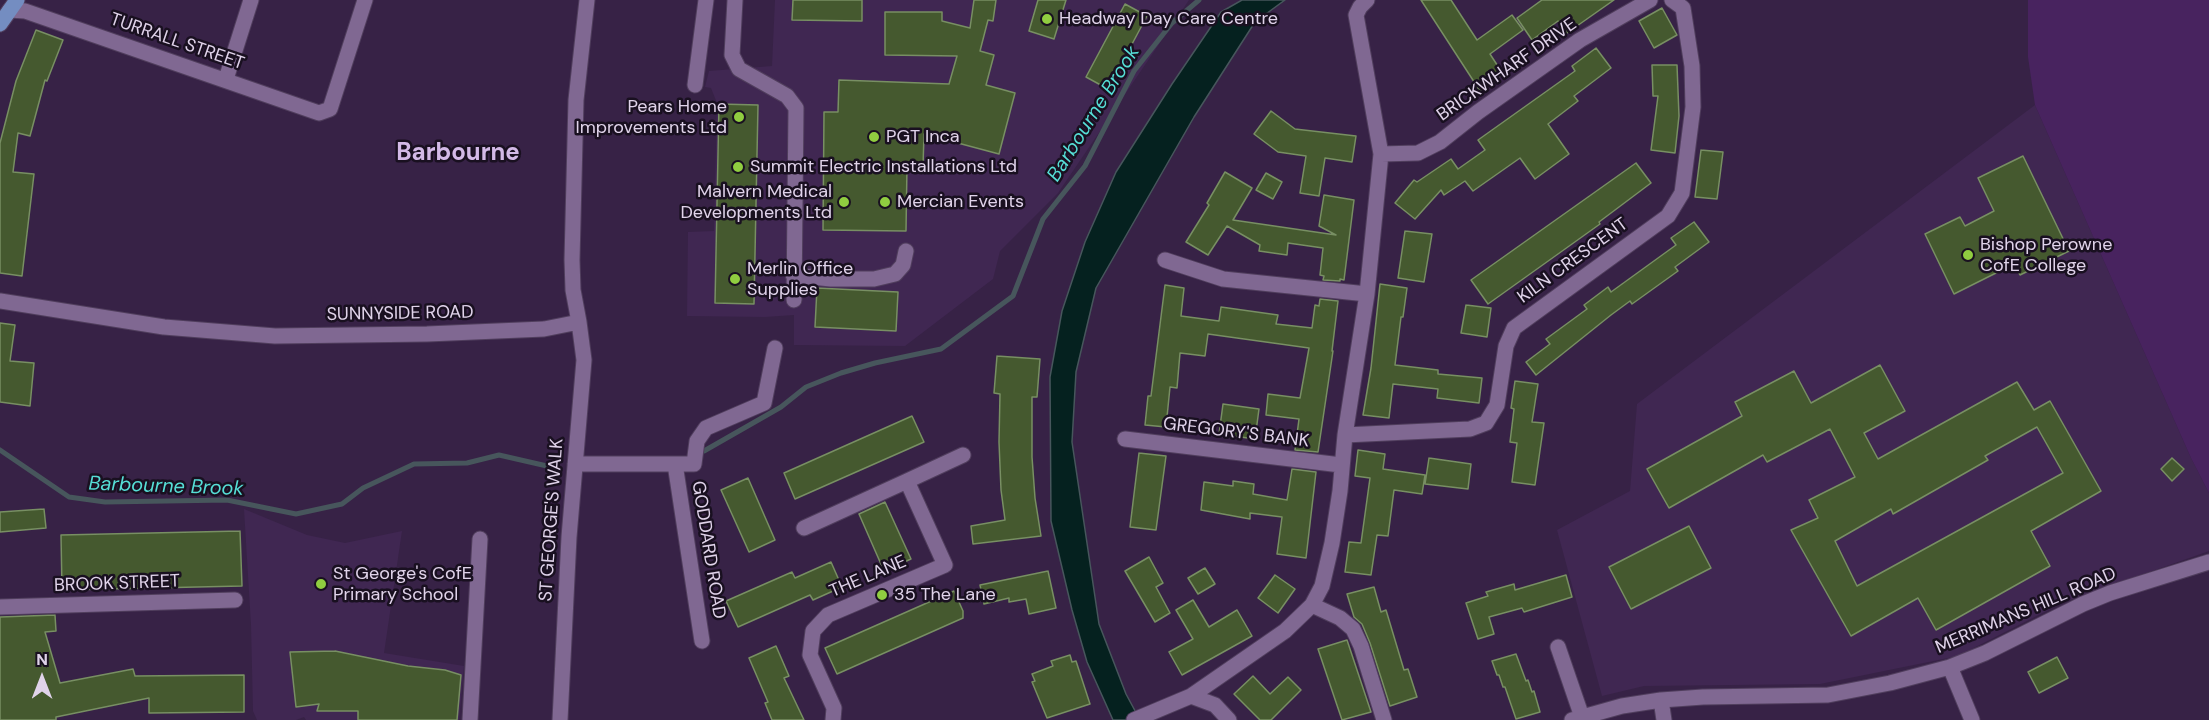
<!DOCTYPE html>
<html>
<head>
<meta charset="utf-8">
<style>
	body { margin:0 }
	#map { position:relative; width:2209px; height:720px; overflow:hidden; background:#372246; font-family:"DM Sans",sans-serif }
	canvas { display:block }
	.north { position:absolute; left:12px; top:648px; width:60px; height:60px; -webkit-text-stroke:4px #191020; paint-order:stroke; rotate:0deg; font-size:16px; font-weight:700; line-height:24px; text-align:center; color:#e0d3ea }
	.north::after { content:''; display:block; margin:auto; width:21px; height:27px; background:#e0d3ea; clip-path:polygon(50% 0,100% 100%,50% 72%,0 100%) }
</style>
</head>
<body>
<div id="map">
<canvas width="2209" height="720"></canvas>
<div class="north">N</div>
</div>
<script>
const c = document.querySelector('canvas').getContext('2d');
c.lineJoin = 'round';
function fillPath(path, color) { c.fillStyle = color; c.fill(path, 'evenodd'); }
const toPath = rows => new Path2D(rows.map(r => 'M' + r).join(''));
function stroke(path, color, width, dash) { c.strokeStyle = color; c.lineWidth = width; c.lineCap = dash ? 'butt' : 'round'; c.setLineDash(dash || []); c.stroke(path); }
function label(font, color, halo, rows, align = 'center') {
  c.font = font + ' "DM Sans",sans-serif'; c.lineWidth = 5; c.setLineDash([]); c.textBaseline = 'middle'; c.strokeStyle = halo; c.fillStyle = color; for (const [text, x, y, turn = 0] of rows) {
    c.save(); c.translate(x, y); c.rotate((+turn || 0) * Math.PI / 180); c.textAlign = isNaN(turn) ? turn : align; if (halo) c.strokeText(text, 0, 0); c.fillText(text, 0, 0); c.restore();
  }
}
const built = toPath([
	[775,0,1189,0,1058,193,1000,251,993,279,905,346,794,345,794,315,765,317,687,316,688,232,714,231,717,103,711,88,705,87,709,71,772,66],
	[2035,105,2191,458,2209,493,2209,551,2062,603,1958,656,1820,684,1644,686,1602,696,1557,530,1630,491,1637,404],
	[244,509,307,535,345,543,402,531,384,653,464,666,459,720,306,720,304,717,296,720,257,720,253,711,251,625]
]);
const green = toPath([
	[2028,0,2209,0,2209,493,2191,458,2035,105,2028,57]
]);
const water = toPath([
	[1242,0,1285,0,1255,22,1194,117,1096,288,1076,372,1072,442,1099,624,1126,694,1140,720,1113,720,1087,662,1072,610,1051,521,1050,377,1062,311,1085,242,1116,172,1172,84,1221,12,1242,0]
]);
const stream = toPath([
	[0,450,69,497,105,502,227,500,296,514,342,504,363,488,414,464,467,463,499,455,547,466],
	[704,451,781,407,806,387,841,373,875,363,941,349,1013,296,1043,219,1085,166,1134,71,1172,23,1199,0]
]);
const building = toPath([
	[793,0,862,0,862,21,792,20,793,0],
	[974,0,996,0,993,21,988,20,980,51,994,55,986,85,1015,93,999,154,924,134,923,167,907,166,906,231,823,230,824,112,838,112,839,80,949,84,957,56,885,55,885,12,942,12,942,21,970,28,974,0],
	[1038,0,1066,0,1054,39,1029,31,1038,0],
	[1421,0,1451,0,1477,40,1512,15,1523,30,1490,54,1503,74,1497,78,1498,80,1480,91,1421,0],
	[1542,0,1614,0,1567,33,1558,21,1532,40,1517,18,1542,0],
	[1125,4,1147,16,1108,89,1086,77,1125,4],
	[1662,8,1677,35,1654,48,1639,21,1662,8],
	[36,30,63,40,47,81,45,80,30,136,18,133,13,172,34,174,22,276,0,273,0,143,16,81,36,30],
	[1596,48,1611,68,1574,96,1578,101,1548,124,1569,154,1535,179,1520,158,1473,191,1465,181,1444,195,1441,190,1415,219,1395,203,1414,180,1417,182,1451,159,1458,169,1485,150,1478,140,1575,71,1572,66,1596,48],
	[1652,65,1677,65,1679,116,1675,153,1651,150,1658,96,1653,96,1652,65],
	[719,104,758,105,754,304,715,303,719,104],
	[1271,111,1295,129,1356,136,1352,162,1325,158,1319,196,1300,193,1306,156,1278,152,1254,134,1271,111],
	[1701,150,1723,152,1717,199,1695,197,1701,150],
	[2023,156,2069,251,2020,275,2014,264,1954,294,1925,234,1960,217,1965,226,1994,211,1978,178,2023,156],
	[1636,163,1651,183,1599,222,1600,224,1488,304,1471,280,1636,163],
	[1225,172,1252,188,1233,220,1336,235,1319,226,1324,195,1354,200,1344,280,1340,279,1340,281,1323,280,1324,276,1320,275,1323,248,1288,243,1287,255,1259,251,1260,245,1227,226,1208,255,1186,242,1209,205,1207,203,1225,172],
	[1266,173,1282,182,1273,199,1256,190,1266,173],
	[1694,222,1709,242,1675,267,1678,271,1632,304,1630,301,1611,315,1536,375,1526,362,1550,344,1546,339,1587,309,1584,305,1608,287,1611,292,1676,245,1671,238,1694,222],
	[1405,231,1432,234,1424,282,1398,278,1405,231],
	[1380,284,1407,288,1403,317,1401,317,1395,365,1438,370,1438,374,1482,378,1479,403,1437,398,1438,389,1393,384,1389,418,1363,415,1371,368,1380,284],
	[1165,285,1184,288,1181,316,1219,321,1221,307,1278,315,1276,324,1312,328,1315,305,1319,306,1320,299,1338,301,1332,351,1333,351,1318,452,1295,450,1299,419,1266,415,1268,394,1300,398,1309,348,1208,334,1205,356,1180,353,1177,388,1170,387,1166,427,1145,425,1148,396,1151,396,1165,285],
	[817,288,898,292,896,331,815,327,817,288],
	[1466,305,1491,308,1487,337,1461,333,1466,305],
	[0,323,15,325,10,361,34,363,30,406,0,402,0,323],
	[997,356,1040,359,1037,397,1032,397,1032,457,1035,498,1041,536,973,544,971,526,1005,520,1001,490,999,442,1000,394,994,393,997,356],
	[1880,365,1905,411,1864,433,1878,459,2017,382,2034,410,2050,401,2101,491,2031,531,2050,566,1936,630,1918,598,1851,636,1791,530,1818,518,1809,500,1855,477,1830,429,1767,462,1763,455,1669,508,1647,469,1742,416,1735,402,1794,371,1811,403,1880,365],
	[2037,427,2063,473,1857,586,1835,541,1891,509,1893,514,1988,460,1985,456,2037,427],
	[1515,381,1538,384,1532,422,1544,423,1535,485,1512,482,1517,443,1510,442,1514,409,1511,408,1515,381],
	[1223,404,1259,409,1255,439,1219,434,1223,404],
	[912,416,924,442,795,499,784,473,912,416],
	[1358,450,1385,454,1383,469,1425,475,1422,494,1394,490,1388,536,1377,535,1371,575,1345,572,1349,542,1361,543,1370,478,1355,476,1358,450],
	[1139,453,1166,456,1156,530,1130,527,1139,453],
	[1429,458,1471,464,1468,489,1425,484,1429,458],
	[2172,458,2184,469,2172,481,2161,469,2172,458],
	[1292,469,1316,472,1306,558,1277,554,1282,517,1250,513,1250,519,1201,510,1204,482,1233,486,1233,481,1254,484,1253,494,1287,500,1292,469],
	[748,478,775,540,749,552,721,490,748,478],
	[885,502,911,559,884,571,859,514,885,502],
	[44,509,46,528,0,532,0,512,44,509],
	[1689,526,1711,568,1631,609,1609,567,1689,526],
	[240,531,242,586,62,590,61,535,240,531],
	[1149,557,1163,583,1156,587,1170,613,1155,622,1125,571,1149,557],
	[831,562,842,587,813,600,810,595,738,627,726,601,792,572,795,578,831,562],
	[1205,568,1215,584,1198,594,1188,578,1205,568],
	[1048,571,1056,608,1029,614,1026,599,1009,602,1009,598,984,604,980,585,1048,571],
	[1275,575,1295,589,1278,613,1258,598,1275,575],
	[1566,575,1572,597,1524,612,1522,608,1489,617,1494,634,1478,639,1466,603,1488,596,1486,592,1514,584,1515,590,1566,575],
	[1374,587,1381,612,1386,610,1404,670,1408,669,1417,697,1390,706,1370,643,1362,624,1354,617,1347,594,1374,587],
	[954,591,963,611,963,618,837,674,825,648,954,591],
	[1193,600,1209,627,1237,610,1252,636,1182,675,1169,652,1193,639,1176,610,1193,600],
	[55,615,56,631,45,632,60,683,133,669,135,676,244,675,244,712,149,713,149,698,56,717,56,720,0,720,0,617,55,615],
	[1347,640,1371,712,1342,720,1318,649,1347,640],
	[776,646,789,676,784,678,804,720,772,720,765,703,768,702,749,658,776,646],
	[335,651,408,666,445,670,461,675,457,720,358,720,358,711,317,711,319,704,296,707,290,652,335,651],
	[1516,654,1526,681,1528,680,1532,692,1534,691,1540,712,1516,719,1505,687,1503,687,1499,675,1497,675,1492,661,1516,654],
	[1070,655,1072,662,1076,661,1090,704,1047,718,1032,682,1035,681,1032,674,1053,666,1051,661,1070,655],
	[2057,657,2068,678,2039,693,2028,672,2057,657],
	[1253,676,1270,694,1288,677,1301,690,1271,720,1260,720,1234,694,1253,676]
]);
const minor = toPath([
	[735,0,732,55,739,69,787,96,796,108,794,300],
	[10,10,25,11,319,113,330,109,365,0],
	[226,79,251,0],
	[695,85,706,0],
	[1381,154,1418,153,1440,142,1478,112,1580,40,1650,0],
	[1165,260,1223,279,1367,294],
	[793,275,831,279,874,279,895,274,903,265,906,251],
	[0,301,164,327,275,336,427,334,544,329,579,322,573,290,572,260,576,100,587,0],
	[1345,435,1470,429,1486,423,1497,405,1506,346,1514,328,1668,216,1682,193,1693,107,1692,66,1683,8,1672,0],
	[1125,439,1341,465],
	[575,464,694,464,697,441,706,428,764,403,775,348],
	[675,464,702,641],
	[907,481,963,455],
	[804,528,907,481,945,565,828,615,813,631,810,655,834,708,833,720],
	[1312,605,1340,618,1353,629,1361,646,1384,720],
	[0,607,235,600],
	[1558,647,1582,717],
	[1950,667,1972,720],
	[1191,696,1215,705,1229,720],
	[1661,700,1664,720],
	[470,720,480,539],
	[560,720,569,537,584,360,579,322],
	[1134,720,1191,696,1285,631,1312,605,1322,586,1332,543,1340,491,1345,435,1367,294,1381,154,1356,15,1360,7,1367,0],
	[1572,720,1622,706,1661,700,1703,697,1828,695,1890,683,1950,667,1985,653,2083,604,2110,593,2209,562]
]);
const major = toPath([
	[0,24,17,0]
]);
const markers = [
	[1047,19,6,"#90cd40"],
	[739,117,6,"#90cd40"],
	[874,137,6,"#90cd40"],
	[738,167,6,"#90cd40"],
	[844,202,6,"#90cd40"],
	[885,202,6,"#90cd40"],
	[1968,255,6,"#90cd40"],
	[735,279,6,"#90cd40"],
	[321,584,6,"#90cd40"],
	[882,595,6,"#90cd40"]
];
const poiNames = [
	["Headway Day Care Centre",1059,19],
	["Pears Home",727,107,"right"],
	["Improvements Ltd",727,128,"right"],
	["PGT Inca",886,137],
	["Summit Electric Installations Ltd",750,167],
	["Malvern Medical",832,192,"right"],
	["Developments Ltd",832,213,"right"],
	["Mercian Events",897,202],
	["Bishop Perowne",1980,245],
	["CofE College",1980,266],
	["Merlin Office",747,269],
	["Supplies",747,290],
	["St George's CofE",333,574],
	["Primary School",333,595],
	["35 The Lane",894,595]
];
const streetNames = [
	["TURRALL STREET",177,42,19],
	["BRICKWHARF DRIVE",1507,70,-35],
	["KILN CRESCENT",1573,261,-36],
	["SUNNYSIDE ROAD",400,314,-1],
	["GREGORY'S BANK",1236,433,7],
	["ST GEORGE'S WALK",552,520,-86],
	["GODDARD ROAD",708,550,81],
	["THE LANE",868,577,-23],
	["BROOK STREET",117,584,-2],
	["MERRIMANS HILL ROAD",2026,611,-23]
];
const waterNames = [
	["Barbourne Brook",1094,114,-58],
	["Barbourne Brook",166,487,2]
];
const districtNames = [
	["Barbourne",458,154]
];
fillPath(built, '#402752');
fillPath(green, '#48235f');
fillPath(water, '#05211f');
stroke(water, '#47565c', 1.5);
stroke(stream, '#47565c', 5);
fillPath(building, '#45592f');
stroke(building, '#788f63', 1.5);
stroke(minor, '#503e5d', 17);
stroke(major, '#503e5d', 17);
stroke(minor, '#806892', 15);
stroke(major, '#748dc1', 15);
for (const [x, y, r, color] of markers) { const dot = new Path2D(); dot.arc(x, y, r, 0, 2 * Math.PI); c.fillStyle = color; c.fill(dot); stroke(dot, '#191020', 2); }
label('18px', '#e0d3ea', '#191020', poiNames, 'left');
label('18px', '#e0d3ea', '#191020', streetNames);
label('italic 20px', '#56ded6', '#191020', waterNames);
label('bold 24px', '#d3b9e7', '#191020', districtNames);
</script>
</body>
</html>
